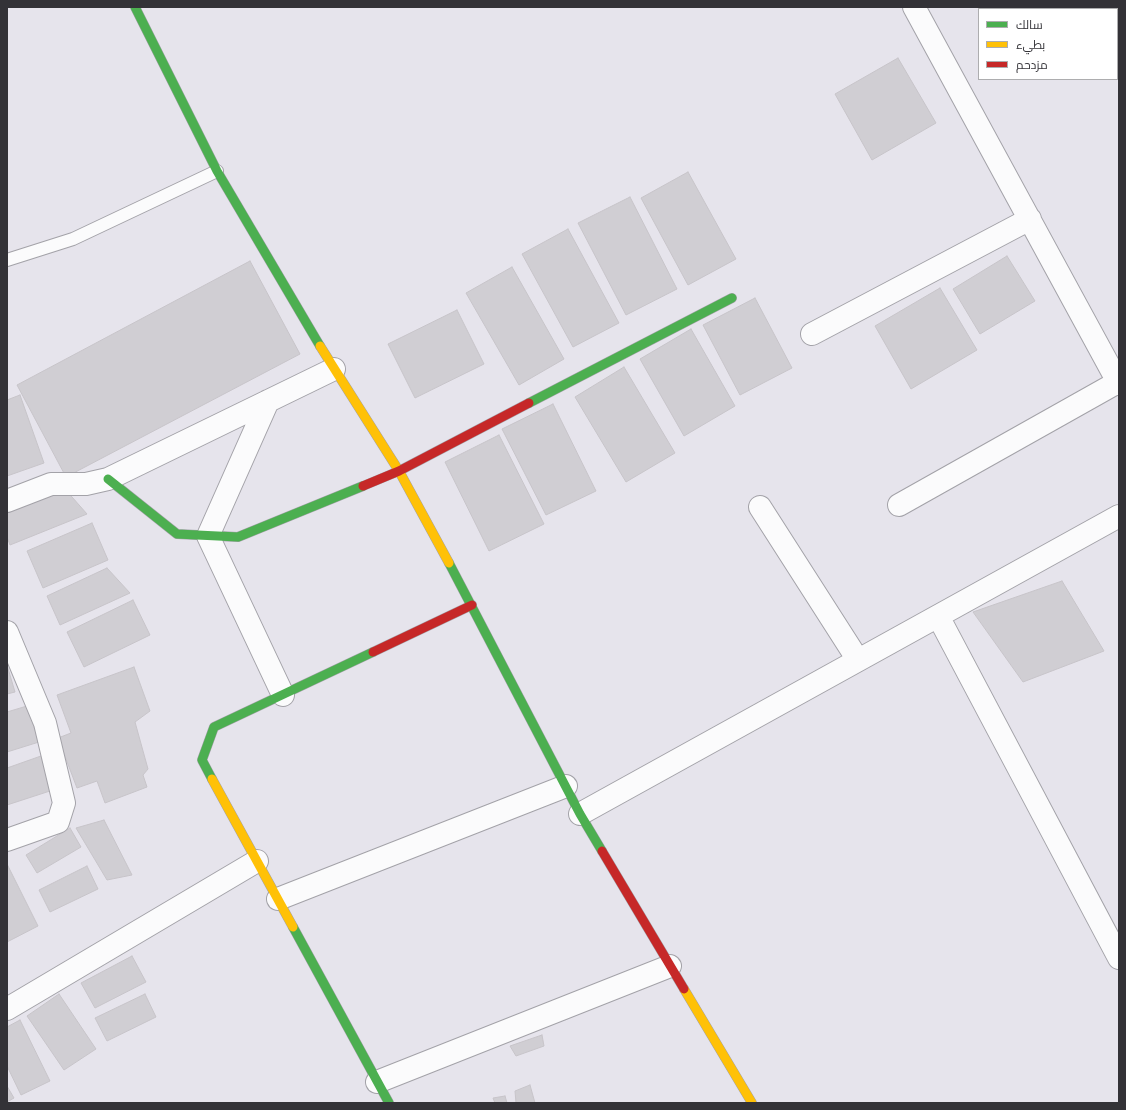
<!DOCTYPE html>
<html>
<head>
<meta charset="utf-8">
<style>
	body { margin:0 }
	#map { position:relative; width:1126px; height:1110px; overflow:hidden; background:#e6e4ec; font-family:Cabin,Cairo,sans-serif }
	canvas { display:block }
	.frame { position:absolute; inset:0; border:8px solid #333237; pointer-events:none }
	.legend { position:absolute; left:978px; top:8px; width:140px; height:72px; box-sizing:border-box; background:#fff; border:1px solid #adadaf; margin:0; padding:5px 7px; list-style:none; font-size:12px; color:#333237 }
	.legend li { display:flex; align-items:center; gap:8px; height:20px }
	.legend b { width:20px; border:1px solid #adadaf }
</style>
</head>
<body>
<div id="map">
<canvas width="1126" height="1110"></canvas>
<div class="frame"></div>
<ul class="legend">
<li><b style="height:5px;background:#4caf50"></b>سالك</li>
<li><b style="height:5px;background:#ffc107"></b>بطيء</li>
<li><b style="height:5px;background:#c62828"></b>مزدحم</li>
</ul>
</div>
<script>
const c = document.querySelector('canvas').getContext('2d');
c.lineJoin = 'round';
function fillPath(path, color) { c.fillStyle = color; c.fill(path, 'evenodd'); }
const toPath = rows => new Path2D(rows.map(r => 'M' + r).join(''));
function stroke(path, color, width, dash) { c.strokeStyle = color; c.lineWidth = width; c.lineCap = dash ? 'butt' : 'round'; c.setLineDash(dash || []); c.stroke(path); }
const building = toPath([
	[898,58,936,123,872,160,835,94,898,58],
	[688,172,736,259,688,285,641,198,688,172],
	[630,197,677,289,626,315,578,223,630,197],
	[568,229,619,323,573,347,522,254,568,229],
	[1007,256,1035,301,980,334,953,289,1007,256],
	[250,261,300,354,66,477,17,385,250,261],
	[512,267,564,359,519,385,466,293,512,267],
	[940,288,977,350,911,389,875,326,940,288],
	[755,298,792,368,740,395,703,325,755,298],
	[457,310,484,364,415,398,388,344,457,310],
	[691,329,735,406,684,436,640,359,691,329],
	[624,367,675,453,626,482,575,397,624,367],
	[20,395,44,463,7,476,7,400,20,395],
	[553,404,596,491,546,515,502,429,553,404],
	[499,435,544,524,489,551,445,462,499,435],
	[65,489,87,514,10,545,7,537,7,512,65,489],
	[92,523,108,560,43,588,27,551,92,523],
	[107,568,130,593,60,625,47,596,107,568],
	[1062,581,1104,651,1023,682,973,612,1062,581],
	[133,600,150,635,84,667,67,632,133,600],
	[7,665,15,692,7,694,7,665],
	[134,667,150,711,135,722,148,769,143,775,147,787,105,803,97,781,77,788,58,738,71,733,57,695,134,667],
	[27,706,39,742,7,752,7,712,27,706],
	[41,756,53,790,7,805,7,768,41,756],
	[104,820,132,875,107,880,76,828,104,820],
	[70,828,81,847,37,873,26,855,70,828],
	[7,864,38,926,7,942,7,864],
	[87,866,98,889,50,912,39,890,87,866],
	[132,956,146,982,95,1008,81,983,132,956],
	[59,994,96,1049,64,1070,27,1016,59,994],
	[145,994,156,1017,107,1041,95,1018,145,994],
	[20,1020,50,1081,21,1095,7,1066,7,1027,20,1020],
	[542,1035,544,1046,516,1056,510,1046,542,1035],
	[530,1085,535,1103,516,1103,515,1091,530,1085],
	[7,1086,14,1098,7,1102,7,1086],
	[505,1096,507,1103,495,1103,493,1098,505,1096]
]);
const lane = toPath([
	[7,260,73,239,217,171]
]);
const street = toPath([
	[914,7,1119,384],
	[812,334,1030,219],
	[268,401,208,536,283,695],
	[7,501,51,484,86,484,108,479,334,369],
	[899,505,1118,382],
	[760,507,858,660],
	[938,616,1119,958],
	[7,632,45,723,64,803,58,822,7,840],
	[580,814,1119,516],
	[278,899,566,786],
	[7,1009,257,861],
	[377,1082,670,966]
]);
const fast = toPath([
	[135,7,217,171,320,346],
	[529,403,732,298],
	[108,479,177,534,238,537,363,486],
	[449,563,580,814,602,851],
	[212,779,202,760,214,727,373,652],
	[293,927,389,1103]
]);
const slow = toPath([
	[320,346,399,471,449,563],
	[212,779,293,927],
	[684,989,752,1103]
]);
const jam = toPath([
	[363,486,399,471,529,403],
	[373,652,472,605],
	[602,851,684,989]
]);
fillPath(building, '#d0ced3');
stroke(building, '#c7c4c9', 1);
stroke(lane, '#a3a2a8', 14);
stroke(street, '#a3a2a8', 24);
stroke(fast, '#a3a2a8', 10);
stroke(slow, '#a3a2a8', 10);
stroke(jam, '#a3a2a8', 10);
stroke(lane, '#fbfbfc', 12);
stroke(street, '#fbfbfc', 22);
stroke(fast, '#4caf50', 9);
stroke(slow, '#ffc107', 9);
stroke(jam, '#c62828', 9);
</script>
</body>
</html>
